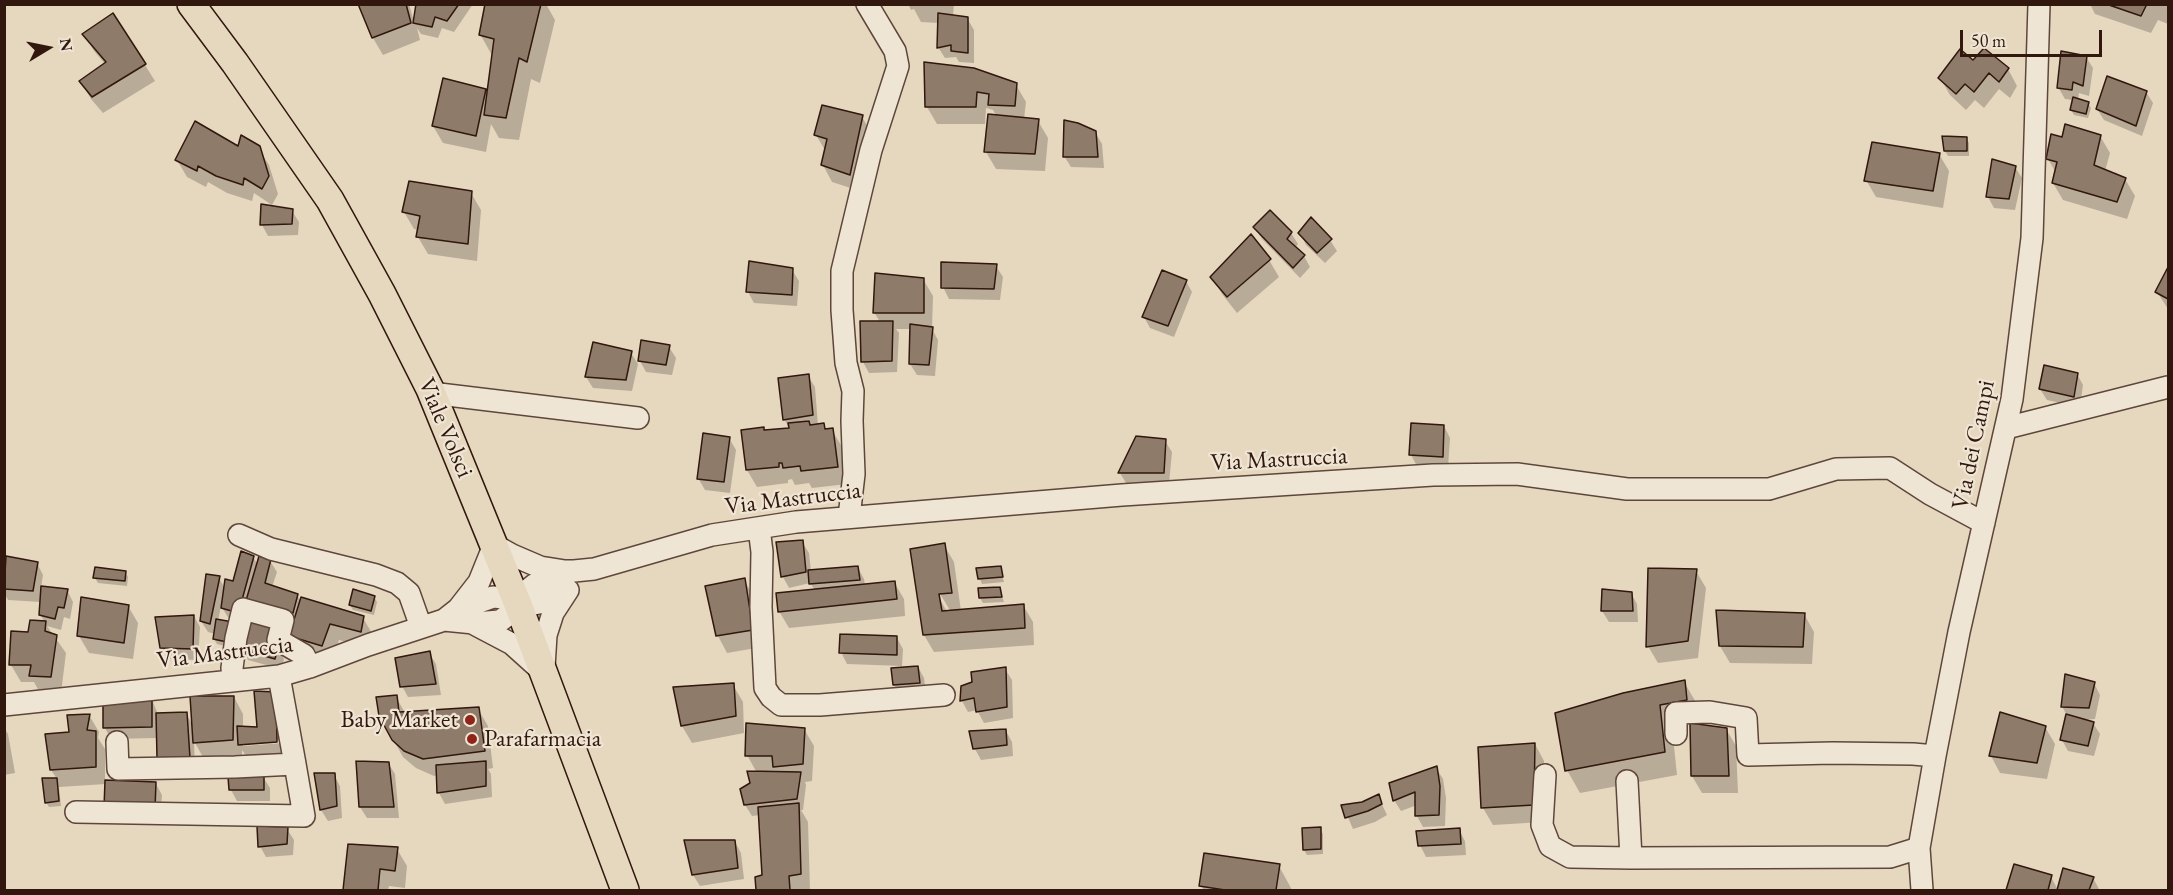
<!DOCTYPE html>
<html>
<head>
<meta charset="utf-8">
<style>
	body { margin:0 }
	#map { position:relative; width:2173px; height:895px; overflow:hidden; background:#e6d7bf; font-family:"EB Garamond",serif }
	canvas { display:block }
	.frame { position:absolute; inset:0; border:6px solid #31170d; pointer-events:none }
	.north { position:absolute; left:18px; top:18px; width:60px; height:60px; -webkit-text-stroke:4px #efe5d5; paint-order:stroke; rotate:80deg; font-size:16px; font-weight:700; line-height:24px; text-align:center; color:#31170d }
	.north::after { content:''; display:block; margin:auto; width:21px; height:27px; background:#31170d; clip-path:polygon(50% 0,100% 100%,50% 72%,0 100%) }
	.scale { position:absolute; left:1960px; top:30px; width:142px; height:27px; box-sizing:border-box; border:3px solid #31170d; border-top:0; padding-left:8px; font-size:18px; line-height:21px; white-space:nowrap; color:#31170d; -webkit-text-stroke:4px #efe5d5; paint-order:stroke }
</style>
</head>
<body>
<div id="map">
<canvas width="2173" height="895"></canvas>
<div class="frame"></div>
<div class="north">N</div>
<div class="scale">50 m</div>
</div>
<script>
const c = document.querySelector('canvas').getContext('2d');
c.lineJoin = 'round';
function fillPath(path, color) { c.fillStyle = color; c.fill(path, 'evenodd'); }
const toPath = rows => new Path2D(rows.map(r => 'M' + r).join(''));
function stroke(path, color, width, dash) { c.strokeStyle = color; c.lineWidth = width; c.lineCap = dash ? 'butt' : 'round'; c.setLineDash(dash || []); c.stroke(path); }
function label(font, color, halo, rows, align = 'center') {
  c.font = font + ' "EB Garamond",serif'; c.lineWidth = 4.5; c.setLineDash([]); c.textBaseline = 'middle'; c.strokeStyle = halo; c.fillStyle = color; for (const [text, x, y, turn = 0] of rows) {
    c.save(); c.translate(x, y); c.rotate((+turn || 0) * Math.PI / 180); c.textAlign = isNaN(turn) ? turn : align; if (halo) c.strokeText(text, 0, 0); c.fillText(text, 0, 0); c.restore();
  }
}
const shadow = toPath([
	[359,4,409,4,414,22,418,4,473,4,454,32,442,28,438,38,421,34,417,28,420,40,383,55,373,38],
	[487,4,546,4,555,20,540,83,531,79,519,140,499,138,491,124,486,152,443,143,433,126,485,90,488,97,493,57,480,34],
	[908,4,954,4,953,16,967,18,974,30,974,63,959,62,956,57,945,58,938,47,939,23,921,22,914,9,911,10],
	[2090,4,2168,4,2168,24,2158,20,2151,33,2095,14],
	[84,34,145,65,155,81,103,113,91,99,81,82,105,64,94,51],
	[2086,57,2093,68,2089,96,2079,93,2078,100,2088,103,2091,108,2088,118,2074,115,2071,110,2074,100,2065,99,2058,87],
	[1973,62,2008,69,2017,86,2010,98,1999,89,1984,108,1975,100,1966,110,1950,95,1940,78],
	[926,63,1016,85,1026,102,1024,119,1038,121,1048,138,1045,171,996,169,986,152,997,117,993,110,986,108,985,124,937,124,927,107],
	[2146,92,2153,103,2142,136,2104,120,2097,109],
	[862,117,872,134,860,191,832,182,823,165,826,152,816,135],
	[1095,132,1102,144,1104,168,1071,167,1064,156],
	[2100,136,2110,153,2105,171,2125,179,2135,196,2127,219,2063,200,2053,183,2056,173,2048,159,2064,139],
	[1966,138,1969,143,1969,156,1948,156,1945,151],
	[258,148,269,165,278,194,272,205,254,193,252,201,227,193,208,182,206,187,187,177,177,160,238,149],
	[1939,154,1949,171,1943,208,1876,197,1866,180],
	[2015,167,2022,178,2015,210,1994,208,1988,197],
	[471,193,481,210,477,261,428,254,418,237,419,230,414,229,404,212],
	[292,211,299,222,298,235,268,236,262,225],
	[1255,228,1291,233,1298,244,1295,248,1304,256,1310,267,1300,278,1262,239],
	[1300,233,1330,240,1337,251,1325,263,1306,245],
	[1269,260,1279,277,1237,313,1222,294,1212,277],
	[996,266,1003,277,1000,300,949,299,943,287],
	[792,270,799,281,797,306,754,303,748,292],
	[2168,270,2168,309,2157,292],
	[923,279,933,296,932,329,938,340,935,376,917,375,910,364,911,329,896,329,899,333,897,372,869,373,863,362,880,322,874,312],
	[1186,281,1192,292,1174,337,1150,328,1144,317],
	[669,347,676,358,672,375,646,372,640,361],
	[631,353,638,364,632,391,593,388,586,377],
	[2077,374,2083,385,2080,407,2047,400,2040,389],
	[808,376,815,387,818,426,823,425,826,431,832,430,842,447,847,484,812,488,809,483,795,485,792,479,788,480,788,483,757,487,747,470,764,432,790,429,784,419],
	[1444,426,1450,438,1448,468,1417,466,1411,455],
	[729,438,736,450,730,493,705,490,698,478],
	[1165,441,1172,452,1169,484,1126,483,1120,473],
	[802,542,809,553,811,571,858,568,864,579,865,585,894,582,904,599,905,616,789,628,779,611,815,590,810,583,789,588,783,577,778,543],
	[944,545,954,562,961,611,1023,605,1033,622,1034,645,934,652,924,635,911,550],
	[936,587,951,612,947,612,934,588],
	[253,557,258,565,270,561,277,572,272,587,297,595,301,602,363,618,373,635,370,648,339,640,332,662,300,652,290,635,294,622,253,615,242,623,229,619,221,606,218,621,229,647,217,644,214,639,215,634,208,632,201,621,219,578,225,589,234,583],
	[7,558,37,563,43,575,41,587,67,590,73,602,70,619,64,617,61,630,47,626,66,653,61,693,40,693,34,682,21,682,11,665,13,633,29,633,45,623,40,614,41,602,8,600,4,593],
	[96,568,125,572,128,577,127,586,98,583,95,578],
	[1000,568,1004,582,982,584,980,579],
	[1696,571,1706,588,1698,658,1658,663,1648,646],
	[744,580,754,597,762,647,727,653,718,636],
	[999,588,1004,602,983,603,980,598],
	[1631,593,1637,604,1638,622,1609,622,1602,611],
	[374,597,377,602,374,615,353,610,350,605],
	[128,606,138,623,133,659,89,653,79,636],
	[1804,614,1814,632,1812,664,1730,663,1720,646],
	[194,616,200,627,198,660,168,659,162,648],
	[897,638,903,649,902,666,847,664,841,652],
	[277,647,284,659,281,669,248,660,242,648],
	[429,653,436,664,441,695,408,697,402,686],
	[918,667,924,678,926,694,901,696,894,685,893,669],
	[1005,669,1012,680,1013,718,984,723,977,710,968,712,962,701,962,687],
	[1684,682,1697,704,1699,722,1672,727,1677,775,1580,793,1567,770],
	[2094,683,2100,695,2095,719,2081,720,2093,723,2100,734,2094,756,2068,751,2062,740,2067,716,2062,706],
	[733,685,743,702,744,733,692,743,682,726],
	[234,697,243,714,243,728,259,729,281,705,282,740,243,743,243,746,283,743,283,753,246,756,242,750,242,757,204,759,194,741,195,769,158,738,111,739,105,728,152,700,158,714,186,713,193,726],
	[396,697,405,713,478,709,488,726,493,768,488,769,491,774,492,797,445,804,439,793,438,775,434,776,416,768,403,757,393,739],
	[89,715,99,732,98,738,105,749,105,781,156,784,162,795,160,819,106,784,59,787,61,806,49,807,46,802,57,779,51,770,70,733],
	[2045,727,2055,744,2047,779,2000,773,1991,756],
	[4,728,8,734,15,773,4,775],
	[804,729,814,746,812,781,805,782,806,785,803,810,801,810,808,822,810,890,757,890,756,878,763,876,760,815,752,816,745,805,757,773,747,755],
	[1726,729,1736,746,1738,793,1702,793,1692,776],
	[1006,731,1012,742,1013,756,981,760,975,749],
	[1535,744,1544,761,1543,822,1493,825,1483,808],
	[388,763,395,774,399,818,367,818,360,807],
	[1436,768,1443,779,1446,798,1445,826,1423,827,1417,816,1417,805,1401,811,1394,800,1390,784],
	[316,774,334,775,340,786,342,818,328,821,321,810],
	[263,777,270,788,270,801,237,801,231,790],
	[1378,796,1387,815,1375,822,1353,829,1343,806,1363,803],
	[287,829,294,840,293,855,266,857,260,846],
	[1320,829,1323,834,1323,854,1307,855,1304,850],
	[1459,830,1465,841,1466,855,1426,857,1420,845],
	[735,842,741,853,744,879,700,886,693,875],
	[350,846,397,849,407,866,405,888,389,886,388,890,345,890],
	[1279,866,1292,890,1204,890,1201,886],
	[2015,866,2051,877,2058,890,2064,870,2093,878,2099,889,2099,890,2007,890]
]);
const building = toPath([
	[358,4,406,4,411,23,372,38,358,4],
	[416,4,459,4,447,21,435,17,432,27,413,23,416,4],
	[485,4,541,4,527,62,519,58,506,118,484,115,494,39,479,35,485,4],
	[2106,4,2147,4,2141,16,2106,4],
	[113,13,146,64,92,97,79,81,106,62,82,34,113,13],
	[938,13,968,17,968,53,951,51,951,45,937,48,938,13],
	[1984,48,2009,68,1999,82,1989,73,1974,92,1965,84,1956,94,1938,78,1960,49,1973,60,1984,48],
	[2061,51,2087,56,2083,86,2073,82,2072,90,2057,88,2061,51],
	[924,62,974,68,1017,83,1015,106,988,105,989,94,977,92,976,107,925,107,924,62],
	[2107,76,2147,91,2136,126,2096,109,2107,76],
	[443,78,486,89,476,136,432,126,443,78],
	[2073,97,2089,102,2086,114,2070,110,2073,97],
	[822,105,863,115,850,175,821,165,827,139,814,135,822,105],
	[988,114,1039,119,1035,154,984,152,988,114],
	[1064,120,1078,123,1096,131,1098,157,1063,157,1064,120],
	[195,121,238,146,241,135,260,146,269,176,262,189,244,178,243,185,216,176,198,166,197,171,175,160,195,121],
	[2065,124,2101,135,2094,165,2126,178,2117,202,2052,183,2057,162,2046,159,2051,134,2062,137,2065,124],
	[1942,136,1967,137,1967,151,1944,151,1942,136],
	[1872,142,1940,153,1933,191,1864,181,1872,142],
	[1992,159,2016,166,2009,199,1986,197,1992,159],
	[409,181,472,191,468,244,416,237,420,216,402,212,409,181],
	[261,204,293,209,292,224,260,225,261,204],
	[1270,210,1292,232,1287,239,1305,255,1293,268,1253,227,1270,210],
	[1311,217,1332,239,1317,253,1298,233,1311,217],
	[1251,234,1271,259,1227,297,1210,277,1251,234],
	[749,261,793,268,792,295,746,292,749,261],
	[941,262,997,264,994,289,941,288,941,262],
	[2168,267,2168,299,2155,292,2168,267],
	[1162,270,1187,280,1168,326,1142,317,1162,270],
	[875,273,924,278,924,313,873,313,875,273],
	[860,321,893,321,892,361,861,362,860,321],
	[910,324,933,327,929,365,909,364,910,324],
	[641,340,670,345,666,365,638,361,641,340],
	[593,342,632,351,626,380,585,377,593,342],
	[2044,365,2078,373,2074,397,2039,389,2044,365],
	[809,374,813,415,783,420,778,378,809,374],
	[809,421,810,425,824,423,825,429,833,428,838,467,801,471,800,466,783,468,782,463,779,463,779,467,746,470,741,430,764,427,764,430,789,428,788,423,809,421],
	[1411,423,1444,425,1443,457,1409,455,1411,423],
	[703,433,730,437,724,482,697,479,703,433],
	[1136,436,1166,439,1164,473,1118,473,1136,436],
	[803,540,806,572,781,577,776,542,803,540],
	[945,543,952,593,939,594,942,611,1024,604,1025,628,923,635,910,549,945,543],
	[241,551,254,556,242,600,235,612,221,608,225,579,233,581,241,551],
	[6,556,38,562,33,591,4,589,6,556],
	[259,556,271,559,265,583,298,594,293,613,245,604,259,556],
	[858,566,860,580,809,584,808,570,858,566],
	[1001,566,1003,577,978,579,976,568,1001,566],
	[95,567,126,571,125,581,93,578,95,567],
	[1648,568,1697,569,1688,641,1646,647,1648,568],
	[206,574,220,576,210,624,200,621,206,574],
	[745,578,753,630,716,636,705,586,745,578],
	[895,581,897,599,778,612,776,593,895,581],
	[41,586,68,589,64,608,58,607,55,619,39,615,41,586],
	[1000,587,1002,597,979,598,978,588,1000,587],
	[353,589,375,596,371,611,349,605,353,589],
	[1602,589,1632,592,1633,611,1601,611,1602,589],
	[81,597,129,605,124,643,77,636,81,597],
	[301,597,364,616,361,632,330,624,322,646,289,636,301,597],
	[1716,610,1805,613,1803,647,1719,646,1716,610],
	[194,615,193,649,160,648,155,617,194,615],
	[247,616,274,622,278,647,275,659,240,649,247,616],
	[216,619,233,622,227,642,213,639,216,619],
	[30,620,46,621,45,631,57,635,51,677,29,676,31,665,9,665,11,631,28,632,30,620],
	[840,634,897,636,897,655,839,653,840,634],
	[430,651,436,684,400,687,395,658,430,651],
	[918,666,920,683,893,685,891,668,918,666],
	[1006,667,1007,707,976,712,974,698,960,701,961,686,972,682,971,672,1006,667],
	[2065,674,2095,682,2089,708,2061,707,2065,674],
	[1685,680,1687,700,1660,705,1665,752,1565,771,1555,713,1623,693,1685,680],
	[734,683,736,716,681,726,673,687,734,683],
	[254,691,276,692,277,742,238,745,237,726,257,727,254,691],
	[397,695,399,712,479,707,485,751,423,759,404,751,392,740,379,716,376,697,397,695],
	[190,696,234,696,233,740,193,743,190,696],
	[152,699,152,727,103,728,103,705,152,699],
	[187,712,190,758,157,758,156,713,187,712],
	[2000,712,2046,726,2037,763,1989,756,2000,712],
	[90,714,87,730,96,731,96,767,50,770,45,734,69,732,67,715,90,714],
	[2066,714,2094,722,2088,746,2060,740,2066,714],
	[746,723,805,728,803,764,773,767,772,756,745,756,746,723],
	[1690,723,1727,728,1729,776,1691,776,1690,723],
	[1006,729,1007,745,973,749,969,731,1006,729],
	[1535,743,1534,805,1481,808,1478,747,1535,743],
	[356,761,389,762,394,807,359,807,356,761],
	[486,761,486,786,437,793,436,765,486,761],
	[1437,766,1440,786,1439,815,1415,816,1415,792,1393,801,1389,783,1437,766],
	[747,771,801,772,797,799,744,805,740,789,750,783,747,771],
	[314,773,335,773,337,806,320,810,314,773],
	[264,775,264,790,229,790,228,777,264,775],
	[42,778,57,778,59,801,45,803,42,778],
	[105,780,156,782,155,809,104,808,105,780],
	[1379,794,1382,804,1368,811,1345,818,1341,805,1362,802,1379,794],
	[799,803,801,874,789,876,790,890,756,890,755,877,762,875,758,807,799,803],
	[257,826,288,827,287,844,258,847,257,826],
	[1321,827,1321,849,1303,850,1302,828,1321,827],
	[1460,828,1461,844,1418,846,1416,831,1460,828],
	[684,840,735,840,738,868,692,875,684,840],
	[348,844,398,847,395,871,380,869,378,890,343,890,348,844],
	[1204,853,1280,864,1276,890,1225,890,1199,886,1204,853],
	[2014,864,2052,875,2048,890,2006,890,2014,864],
	[2063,868,2094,877,2089,890,2057,890,2063,868]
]);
const minor = toPath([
	[431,393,638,418],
	[2006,428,2168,387],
	[849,517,854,474,852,421,853,391,846,363,842,310,842,271,871,150,898,66,895,51,867,4],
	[759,528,762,552,761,607,765,688,771,697,781,705,820,705,944,695],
	[239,535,271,549,376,575,397,583,409,593,421,627],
	[459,609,493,597,516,599,534,585,565,572],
	[444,620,458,609,479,582,494,545,512,555,540,567,565,571,574,571,594,569,712,535,796,522,1122,495,1433,475,1517,474,1627,489,1769,489,1836,469,1890,468,1930,494,1984,523],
	[474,624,512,644,542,671],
	[544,667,546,635,553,613,568,590],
	[233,680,232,668,236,638,243,609,283,620,278,640,304,655,310,667],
	[4,705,279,676,310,667,368,645,444,620,474,623,500,621,519,607,539,603,563,595],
	[1676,734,1676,713,1710,712,1746,718,1748,755,1832,753,1913,754,1935,756],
	[117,742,118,769,235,767,295,764,279,676],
	[1545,775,1542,825,1550,846,1570,857,1631,858],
	[1627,781,1631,858,1890,857,1919,848],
	[76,812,304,816,295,764],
	[1922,890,1919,848,1935,756,1959,632,2012,399,2032,238,2039,4]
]);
const major = toPath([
	[191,4,235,63,330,200,382,294,430,389,519,607,625,890]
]);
const markers = [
	[470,720,6,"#8f2418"],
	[472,739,6,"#8f2418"]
];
const streetNames = [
	["Viale Volsci",445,428,67],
	["Via dei Campi",1974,445,-78],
	["Via Mastruccia",1279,460,-3],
	["Via Mastruccia",793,499,-7],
	["Via Mastruccia",225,653,-7]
];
const poiNames = [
	["Baby Market",458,720],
	["Parafarmacia",484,739,"left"]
];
fillPath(shadow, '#0003');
fillPath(building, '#8f7b6a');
stroke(building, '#31170d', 1.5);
stroke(minor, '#5e473a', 24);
stroke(major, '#31170d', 30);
stroke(minor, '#efe5d5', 21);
stroke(major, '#e6d7bf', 27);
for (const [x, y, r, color] of markers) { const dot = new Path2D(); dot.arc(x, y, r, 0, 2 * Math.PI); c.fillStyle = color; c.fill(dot); stroke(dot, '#efe5d5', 2); }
label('24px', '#31170d', '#efe5d5', streetNames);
label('24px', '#31170d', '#efe5d5', poiNames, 'right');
</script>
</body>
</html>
